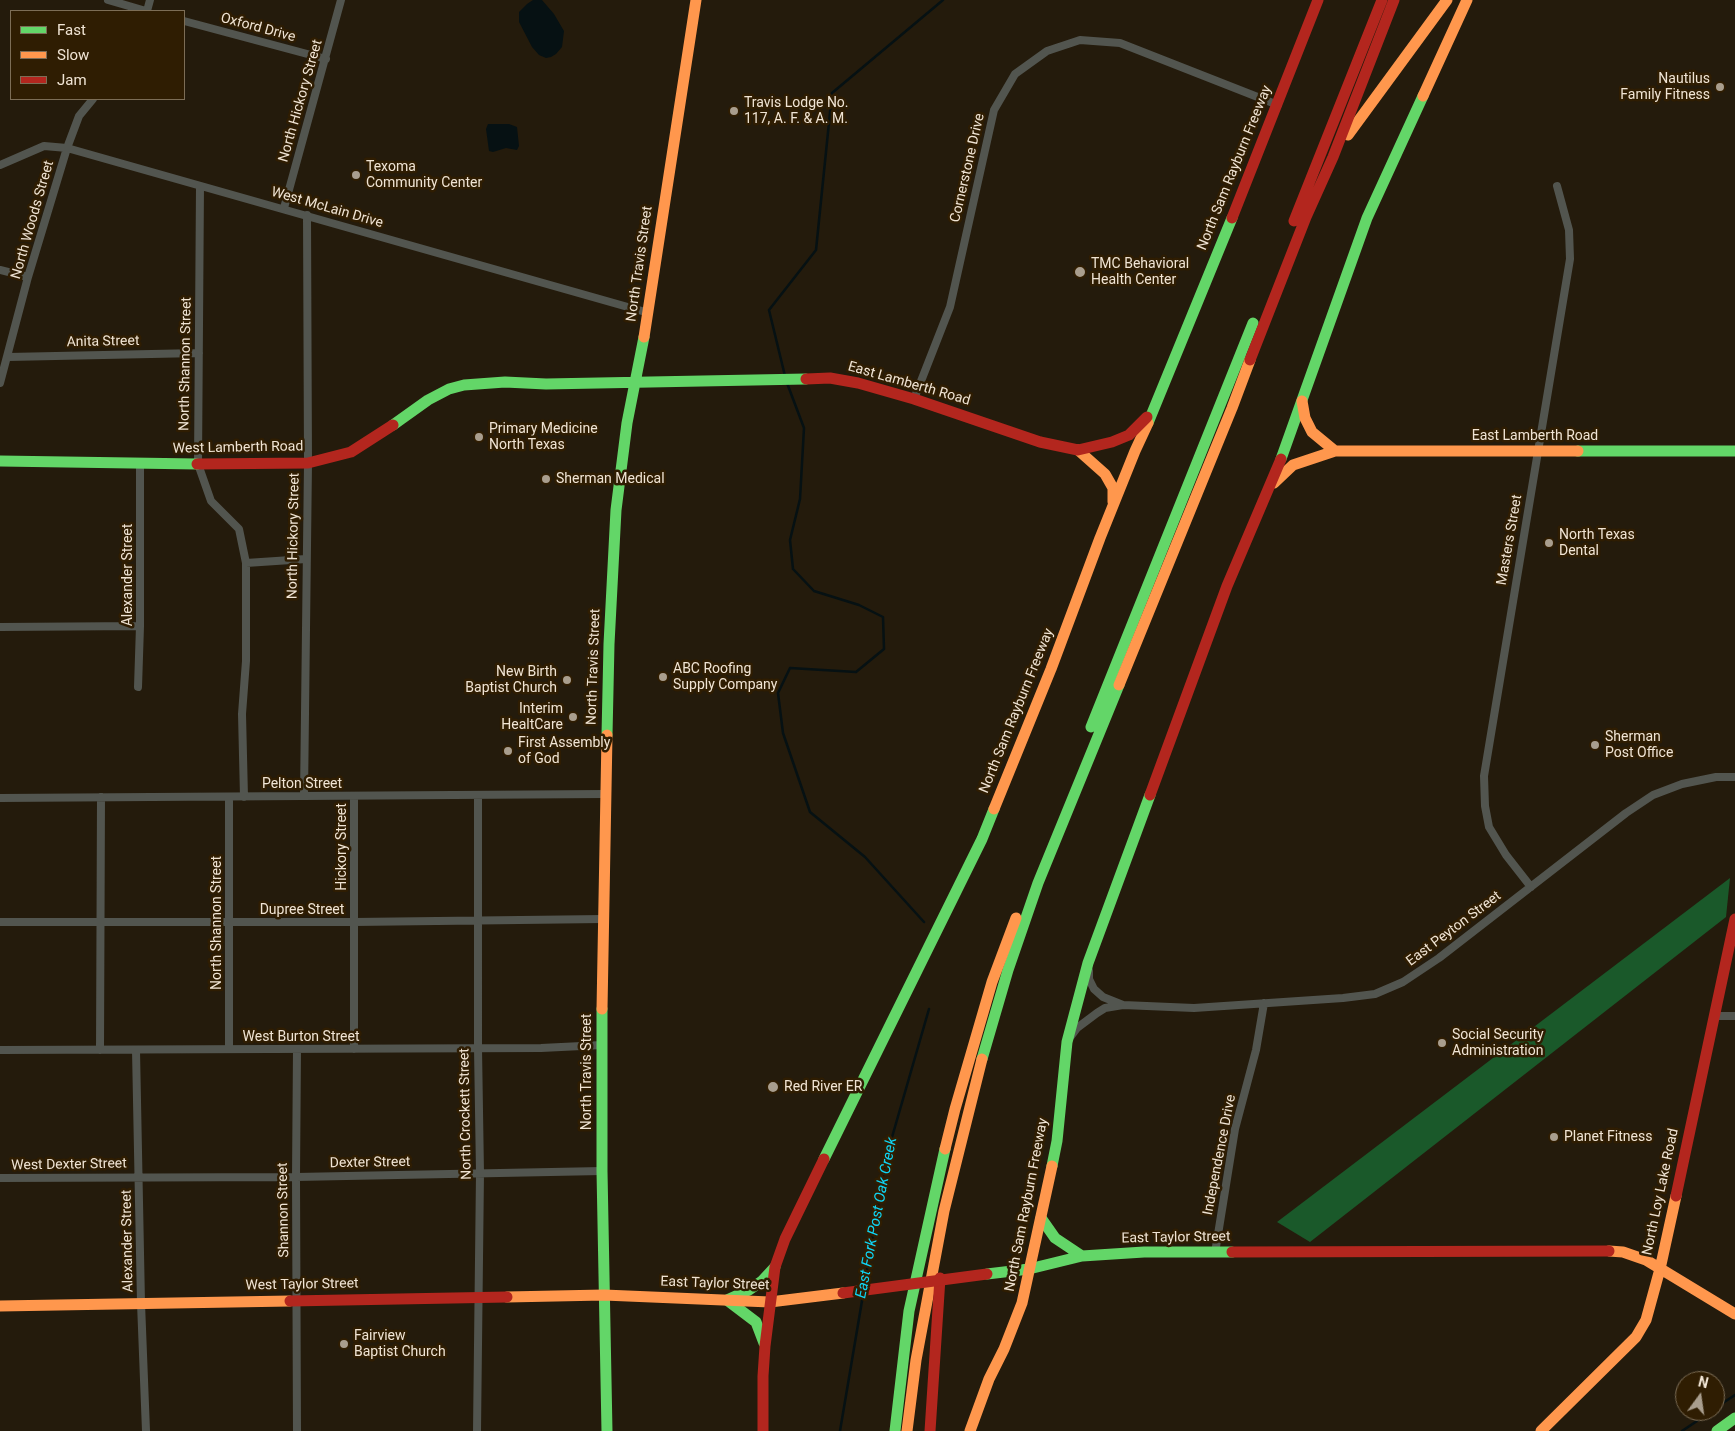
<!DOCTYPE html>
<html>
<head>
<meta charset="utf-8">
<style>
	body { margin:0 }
	#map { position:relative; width:1735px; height:1431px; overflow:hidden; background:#241b0c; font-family:Roboto,sans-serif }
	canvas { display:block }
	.legend { position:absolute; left:10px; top:10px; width:175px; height:90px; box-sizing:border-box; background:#2f1d02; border:1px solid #7c6d56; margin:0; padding:6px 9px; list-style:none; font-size:15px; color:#f0e4d4 }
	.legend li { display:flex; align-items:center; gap:10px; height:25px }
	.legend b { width:25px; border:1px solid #7c6d56 }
	.north { position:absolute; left:1675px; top:1371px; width:50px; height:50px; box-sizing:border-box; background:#2f1d02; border:1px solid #7c6d56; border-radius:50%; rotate:14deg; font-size:14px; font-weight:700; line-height:20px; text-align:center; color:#f0e4d4 }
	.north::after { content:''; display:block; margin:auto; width:18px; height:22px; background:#a99e8e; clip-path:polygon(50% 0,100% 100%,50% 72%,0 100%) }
</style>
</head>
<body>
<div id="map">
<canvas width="1735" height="1431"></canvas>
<ul class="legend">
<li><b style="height:6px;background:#63d668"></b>Fast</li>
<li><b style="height:6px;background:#ff974d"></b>Slow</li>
<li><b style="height:6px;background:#b3261e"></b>Jam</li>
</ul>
<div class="north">N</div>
</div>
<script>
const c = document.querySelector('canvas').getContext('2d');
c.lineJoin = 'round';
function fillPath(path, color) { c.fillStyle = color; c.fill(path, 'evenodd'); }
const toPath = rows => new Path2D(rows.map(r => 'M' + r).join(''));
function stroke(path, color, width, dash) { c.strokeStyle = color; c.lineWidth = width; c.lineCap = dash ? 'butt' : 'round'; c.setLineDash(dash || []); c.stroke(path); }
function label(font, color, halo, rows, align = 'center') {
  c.font = font + ' Roboto,sans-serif'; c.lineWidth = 5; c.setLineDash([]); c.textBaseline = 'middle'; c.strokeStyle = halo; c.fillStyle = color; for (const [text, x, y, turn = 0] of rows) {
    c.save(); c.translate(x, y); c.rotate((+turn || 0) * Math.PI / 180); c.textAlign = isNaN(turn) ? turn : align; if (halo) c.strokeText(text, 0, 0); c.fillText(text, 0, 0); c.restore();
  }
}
const forest = toPath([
	[1730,878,1726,917,1310,1242,1277,1222]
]);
const water = toPath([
	[533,0,542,0,554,14,564,31,562,47,556,54,551,57,546,58,539,55,532,47,519,22,519,12,527,4],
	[488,124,509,124,517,127,519,146,517,150,506,148,493,152,489,151,486,129]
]);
const stream = toPath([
	[785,376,769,310,816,250,832,93,943,0],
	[787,383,804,428,800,499,790,540,793,569,814,591,859,605,883,617,884,649,856,672,790,668,778,693,783,733,810,812,865,857,924,922],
	[864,1287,886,1158,929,1009],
	[1715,1408,1735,1395],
	[840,1431,863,1295],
	[1682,1431,1703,1417]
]);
const street = toPath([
	[108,0,146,11],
	[147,11,150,0],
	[184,21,326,59],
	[0,165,44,146,67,148,649,313],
	[200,186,198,464,211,501,239,529,246,563,246,661,242,714,244,797],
	[284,208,341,0],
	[0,270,28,277],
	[8,357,199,353],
	[0,383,28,277,67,148,79,116,93,99],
	[914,399,950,307,994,110,1015,74,1047,51,1080,40,1120,43,1278,105],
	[246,563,306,559],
	[0,627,140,626],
	[138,687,140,626,140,463],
	[304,796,308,463,307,215],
	[354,796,354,1049],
	[229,797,229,1049],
	[0,798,605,794],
	[1531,887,1506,855,1489,827,1485,806,1484,776,1570,259,1569,230,1557,186],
	[0,922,354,922,603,919],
	[1089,971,1089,979,1094,989,1103,997,1123,1005],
	[1714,1016,1735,1016],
	[1071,1036,1077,1028,1097,1013,1105,1008,1123,1005,1194,1008,1343,998,1375,994,1403,982,1439,958,1626,813,1653,795,1682,784,1716,777,1735,777],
	[297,1049,296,1177,297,1431],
	[0,1050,541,1048,602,1045],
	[100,1050,101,797],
	[136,1050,141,1303,146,1431],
	[0,1178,296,1177,602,1171],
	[1215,1253,1235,1129,1256,1050,1264,1003],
	[477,1431,480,1173,478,1048,478,796]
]);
const fast = toPath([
	[1148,423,1232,218],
	[393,425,428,400,449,389,464,385,505,382,546,384,806,379],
	[1578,451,1735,451],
	[1281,459,1367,218,1423,96],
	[0,461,197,464],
	[1091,727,1253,323],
	[607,735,609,644,616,510,627,423,644,337],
	[602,1009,602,1171,607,1431],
	[982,1059,1008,970,1038,883,1119,685],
	[824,1159,982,839,994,809],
	[1052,1166,1057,1141,1067,1042,1088,963,1150,795],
	[1041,1218,1055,1238,1082,1256],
	[987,1274,1029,1269,1082,1256,1144,1252,1232,1252],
	[764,1343,756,1322,727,1300,749,1290,762,1281,775,1267],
	[895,1431,909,1311,945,1149],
	[1717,1431,1735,1418]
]);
const slow = toPath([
	[1423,96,1467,0],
	[1348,135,1447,0],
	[644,337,696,0],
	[1302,401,1305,418,1312,432,1335,451],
	[1078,450,1105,474,1113,488,1113,502],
	[1274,483,1293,465,1335,451,1578,451],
	[1119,685,1232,408,1250,360],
	[994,809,1051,669,1100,538,1135,451,1148,423],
	[602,1009,607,735],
	[945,1149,955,1109,992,982,1016,918],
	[1609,1251,1623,1252,1646,1260,1735,1314],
	[507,1297,604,1295,770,1302,843,1293],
	[0,1306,290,1301],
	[907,1431,916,1360,944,1211,982,1059],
	[970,1431,989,1379,1004,1349,1022,1303,1052,1166],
	[1541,1431,1636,1337,1646,1320,1660,1269,1676,1196]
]);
const jam = toPath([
	[1232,218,1318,0],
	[1294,221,1382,0],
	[1250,360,1306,217,1333,157,1394,0],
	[806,379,830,378,858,383,914,399,1040,442,1078,450,1112,442,1129,435,1147,417],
	[197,464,308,463,351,452,393,425],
	[1150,795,1227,586,1281,459],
	[1676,1196,1735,919],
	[1232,1252,1609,1251],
	[290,1301,507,1297],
	[763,1431,763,1376,765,1346,775,1267,785,1239,824,1159],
	[930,1431,940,1278]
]);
const jamBridge = toPath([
	[843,1293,987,1274]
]);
const markers = [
	[1720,87,5,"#a99e8e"],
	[734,111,5,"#a99e8e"],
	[356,175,5,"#a99e8e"],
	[1080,272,6,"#a99e8e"],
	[479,437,5,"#a99e8e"],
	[546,479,5,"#a99e8e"],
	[1549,543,5,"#a99e8e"],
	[663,677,5,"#a99e8e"],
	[567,680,5,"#a99e8e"],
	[573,717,5,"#a99e8e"],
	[1595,745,5,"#a99e8e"],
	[508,751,5,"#a99e8e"],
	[1442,1043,5,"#a99e8e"],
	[773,1087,6,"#a99e8e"],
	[1554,1137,5,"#a99e8e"],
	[344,1344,5,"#a99e8e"]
];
const streetNames = [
	["Oxford Drive",258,28,15],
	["North Hickory Street",301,101,-74],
	["Cornerstone Drive",968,168,-77],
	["North Sam Rayburn Freeway",1235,168,-68],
	["West McLain Drive",327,208,16],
	["North Woods Street",33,220,-74],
	["North Travis Street",640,264,-82],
	["Anita Street",103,342,-1],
	["North Shannon Street",186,364,-89],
	["East Lamberth Road",909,384,16],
	["East Lamberth Road",1535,436],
	["West Lamberth Road",238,448,-1],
	["North Hickory Street",294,536,-89],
	["Masters Street",1510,540,-80],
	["Alexander Street",128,575,-90],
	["North Travis Street",594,667,-88],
	["North Sam Rayburn Freeway",1017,711,-68],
	["Pelton Street",302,784],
	["Hickory Street",342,847,-90],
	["Dupree Street",302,910],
	["North Shannon Street",217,923,-90],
	["East Peyton Street",1454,929,-37],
	["West Burton Street",301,1037],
	["North Travis Street",587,1072,-90],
	["North Crockett Street",466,1114,-91],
	["Independence Drive",1220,1155,-79],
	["Dexter Street",370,1163,-1],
	["West Dexter Street",69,1165,-1],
	["North Loy Lake Road",1661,1192,-78],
	["North Sam Rayburn Freeway",1027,1205,-79],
	["Shannon Street",284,1210,-91],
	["East Taylor Street",1176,1238,-1],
	["Alexander Street",128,1241,-91],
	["East Taylor Street",715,1284,2],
	["West Taylor Street",302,1285,-1]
];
const poiNames = [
	["Nautilus",1710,79,"right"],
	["Family Fitness",1710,95,"right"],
	["Travis Lodge No.",744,103],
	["117, A. F. & A. M.",744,119],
	["Texoma",366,167],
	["Community Center",366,183],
	["TMC Behavioral",1091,264],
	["Health Center",1091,280],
	["Primary Medicine",489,429],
	["North Texas",489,445],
	["Sherman Medical",556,479],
	["North Texas",1559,535],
	["Dental",1559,551],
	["ABC Roofing",673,669],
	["Supply Company",673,685],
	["New Birth",557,672,"right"],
	["Baptist Church",557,688,"right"],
	["Interim",563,709,"right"],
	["HealtCare",563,725,"right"],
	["Sherman",1605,737],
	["Post Office",1605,753],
	["First Assembly",518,743],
	["of God",518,759],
	["Social Security",1452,1035],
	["Administration",1452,1051],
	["Red River ER",784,1087],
	["Planet Fitness",1564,1137],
	["Fairview",354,1336],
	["Baptist Church",354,1352]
];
const waterNames = [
	["East Fork Post Oak Creek",877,1218,-79]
];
fillPath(forest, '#1a592a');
fillPath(water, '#061113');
stroke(stream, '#061113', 2.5);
stroke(street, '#52554f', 8);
stroke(fast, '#63d668', 11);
stroke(slow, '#ff974d', 11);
stroke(jam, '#b3261e', 11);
stroke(jamBridge, '#b3261e', 11);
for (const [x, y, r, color] of markers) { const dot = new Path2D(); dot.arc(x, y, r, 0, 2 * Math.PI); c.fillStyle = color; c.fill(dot); stroke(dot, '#2f1d02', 2); }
label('14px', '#f0e4d4', '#2f1d02', streetNames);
label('14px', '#f0e4d4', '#2f1d02', poiNames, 'left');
label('italic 15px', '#0fd5f5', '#2f1d02', waterNames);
</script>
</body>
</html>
